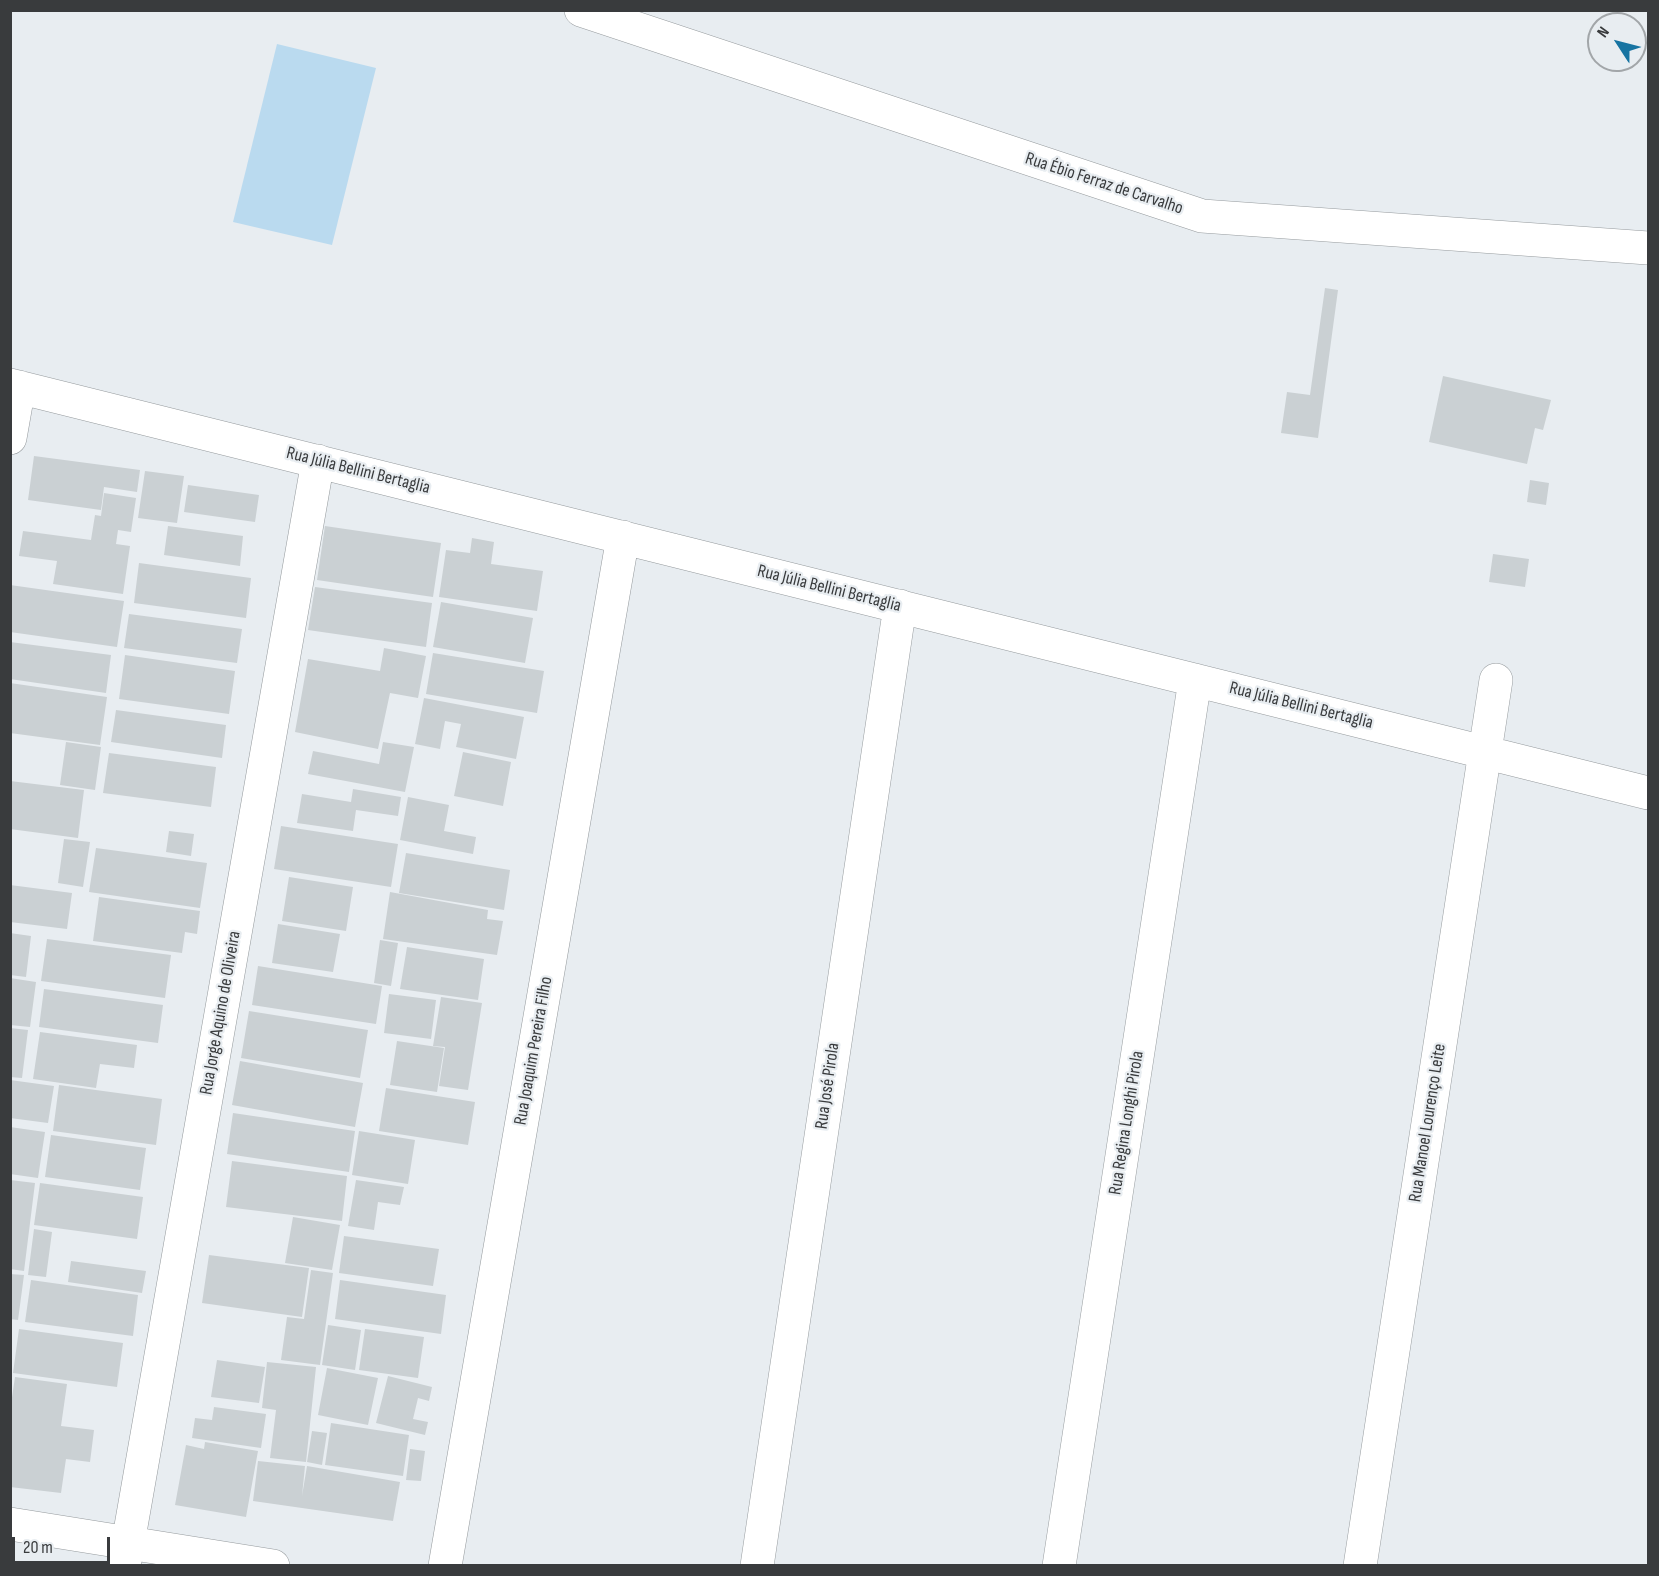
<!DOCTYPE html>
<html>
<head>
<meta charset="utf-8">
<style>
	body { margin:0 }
	#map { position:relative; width:1659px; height:1576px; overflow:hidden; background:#e8edf1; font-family:"Sofia Sans Condensed",sans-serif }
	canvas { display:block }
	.frame { position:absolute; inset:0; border:12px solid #393b3d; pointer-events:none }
	.north { position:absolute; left:1587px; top:12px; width:60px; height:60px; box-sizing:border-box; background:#e8edf1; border:2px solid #a2a6a9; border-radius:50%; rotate:306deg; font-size:16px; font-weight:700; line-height:24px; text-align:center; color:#393b3d }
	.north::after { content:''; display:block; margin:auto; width:21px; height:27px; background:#1774a2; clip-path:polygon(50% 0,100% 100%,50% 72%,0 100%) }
	.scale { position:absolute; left:12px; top:1537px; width:98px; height:27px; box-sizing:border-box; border:3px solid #393b3d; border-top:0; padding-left:8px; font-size:18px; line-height:21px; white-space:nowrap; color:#393b3d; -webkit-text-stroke:4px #e8edf1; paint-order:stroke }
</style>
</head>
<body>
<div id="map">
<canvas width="1659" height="1576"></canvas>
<div class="frame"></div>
<div class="north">N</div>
<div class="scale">20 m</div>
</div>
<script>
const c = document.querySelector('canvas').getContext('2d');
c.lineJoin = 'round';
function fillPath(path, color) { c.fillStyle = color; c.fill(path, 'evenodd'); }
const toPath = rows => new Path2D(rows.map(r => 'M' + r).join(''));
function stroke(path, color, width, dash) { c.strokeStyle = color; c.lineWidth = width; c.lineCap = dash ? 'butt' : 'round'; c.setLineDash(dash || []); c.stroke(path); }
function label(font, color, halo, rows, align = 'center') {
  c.font = font + ' "Sofia Sans Condensed",sans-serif'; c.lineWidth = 4.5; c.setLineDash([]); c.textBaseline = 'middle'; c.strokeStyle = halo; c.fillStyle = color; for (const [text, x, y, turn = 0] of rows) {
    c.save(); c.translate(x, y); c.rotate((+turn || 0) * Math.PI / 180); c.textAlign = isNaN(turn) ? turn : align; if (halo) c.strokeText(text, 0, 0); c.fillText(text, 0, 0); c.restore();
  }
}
const green = toPath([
	[277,44,376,68,332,245,233,222]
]);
const building = toPath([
	[1325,288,1338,290,1318,438,1281,433,1287,392,1310,395],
	[1443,376,1551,400,1543,430,1535,428,1527,464,1429,442],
	[34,456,140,470,137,492,104,487,101,510,28,500],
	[145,471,184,476,177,523,138,518],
	[1530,480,1549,483,1546,505,1527,502],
	[188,485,259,495,255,522,184,512],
	[104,493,136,498,131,532,118,530,116,544,130,546,123,594,53,584,57,561,19,556,23,531,91,540,95,515,101,516],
	[168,526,243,536,240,566,164,555],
	[325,526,441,543,433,597,317,580],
	[472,538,494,542,491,564,543,571,537,611,439,597,446,550,470,553],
	[1493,554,1529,559,1525,587,1489,582],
	[139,563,251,578,246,618,134,603],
	[10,585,124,601,117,647,10,632],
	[315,587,432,603,426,647,308,630],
	[441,602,533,618,525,663,433,647],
	[129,614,242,629,237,663,124,648],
	[10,642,111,655,106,693,10,679],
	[384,648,426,656,418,698,390,693,378,749,295,732,308,659,380,671],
	[433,653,544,671,537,713,426,694],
	[125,655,235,671,229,714,119,699],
	[10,683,107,697,100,745,10,733],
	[424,698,524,717,516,759,456,747,461,724,445,721,440,749,415,744],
	[116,710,226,725,222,758,111,742],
	[66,742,101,747,95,790,60,785],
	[383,742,414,747,405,792,308,774,313,751,379,764],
	[463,752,511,762,503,806,454,796],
	[109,753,216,767,211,807,103,793],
	[10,781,84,790,78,838,10,829],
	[353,789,401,797,398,816,356,810,353,831,297,823,302,794,351,802],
	[408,797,449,805,444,831,476,837,473,854,400,840],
	[281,826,398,844,391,887,274,869],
	[169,831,194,834,191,856,166,852],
	[64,839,90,842,83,887,58,883],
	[96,848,207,863,200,908,89,892],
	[406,853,510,870,504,910,399,893],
	[289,877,353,887,346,931,282,921],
	[10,885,72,893,67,929,10,922],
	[390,892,488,910,487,919,503,921,497,955,383,939],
	[99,897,200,911,197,934,185,932,182,953,93,941],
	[278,924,340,934,333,972,272,963],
	[10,933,31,936,26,977,10,975],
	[47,939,171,955,165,998,41,981],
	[380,940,398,943,391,986,374,983],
	[407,947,484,959,478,1000,400,989],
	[258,966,382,986,376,1024,252,1005],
	[10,978,36,982,30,1027,10,1025],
	[44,989,163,1005,158,1043,39,1027],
	[389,994,436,1000,431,1039,384,1033],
	[441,997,482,1003,468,1090,439,1086,445,1047,433,1046],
	[249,1011,368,1030,360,1078,241,1058],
	[10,1028,28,1030,22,1078,10,1077],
	[40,1032,137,1045,134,1068,100,1064,96,1088,33,1079],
	[397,1041,444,1048,437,1092,390,1085],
	[240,1061,363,1083,355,1127,232,1105],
	[10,1080,54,1086,48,1123,10,1118],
	[59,1085,162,1099,156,1145,53,1131],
	[386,1088,475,1102,468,1145,379,1131],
	[233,1113,355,1131,349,1172,227,1154],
	[10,1127,45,1132,38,1178,10,1174],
	[359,1131,415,1140,408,1184,352,1175],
	[51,1135,146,1148,140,1190,45,1177],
	[232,1161,347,1176,342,1221,226,1207],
	[10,1180,35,1183,24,1271,10,1269],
	[356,1180,404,1187,400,1205,378,1202,374,1230,348,1226],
	[40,1183,143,1197,137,1239,34,1225],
	[293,1217,340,1225,332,1270,285,1263],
	[34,1229,52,1232,46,1277,28,1275],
	[344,1236,439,1249,433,1286,339,1273],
	[209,1255,309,1268,302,1317,202,1303],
	[71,1261,146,1271,142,1293,68,1282],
	[311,1270,333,1273,320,1365,281,1360,287,1317,304,1319],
	[10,1274,24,1275,18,1320,10,1319],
	[31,1280,138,1295,133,1336,25,1322],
	[340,1280,446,1295,441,1334,335,1319],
	[328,1325,361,1330,355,1370,322,1365],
	[19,1329,123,1343,117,1387,13,1373],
	[365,1329,424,1337,418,1378,359,1370],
	[217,1360,265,1367,259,1403,211,1397],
	[267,1362,316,1367,306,1462,270,1458,276,1410,262,1408],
	[327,1368,378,1378,368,1425,318,1415],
	[388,1376,432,1387,429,1401,418,1398,413,1419,428,1422,425,1435,376,1423],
	[15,1377,67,1384,61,1426,94,1430,90,1462,66,1459,61,1493,10,1487,10,1411],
	[214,1407,266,1414,261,1448,192,1438,195,1418,212,1420],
	[331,1423,409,1435,403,1476,325,1465],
	[312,1431,327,1433,322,1465,307,1462],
	[205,1442,258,1451,246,1517,175,1505,186,1445,204,1449],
	[410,1449,425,1451,421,1481,406,1480],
	[258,1461,305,1466,302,1496,307,1466,400,1482,393,1521,253,1501]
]);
const street = toPath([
	[581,10,1202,216,1648,248],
	[10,385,1648,793],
	[10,438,19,387],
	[10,1524,273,1566],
	[124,1566,318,461],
	[445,1566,623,537],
	[757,1566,900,606],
	[1059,1566,1195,680],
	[1360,1566,1496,680]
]);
const streetNames = [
	["Rua Ébio Ferraz de Carvalho",1104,184,18],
	["Rua Júlia Bellini Bertaglia",358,471,14],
	["Rua Júlia Bellini Bertaglia",829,589,14],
	["Rua Júlia Bellini Bertaglia",1301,706,14],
	["Rua Jorge Aquino de Oliveira",221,1013,-80],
	["Rua Joaquim Pereira Filho",534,1051,-80],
	["Rua José Pirola",828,1086,-82],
	["Rua Regina Longhi Pirola",1127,1123,-81],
	["Rua Manoel Lourenço Leite",1428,1123,-81]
];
fillPath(green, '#badaef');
fillPath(building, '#cad0d3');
stroke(street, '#969b9e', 34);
stroke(street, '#fff', 33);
label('18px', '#393b3d', '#e8edf1', streetNames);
</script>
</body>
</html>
